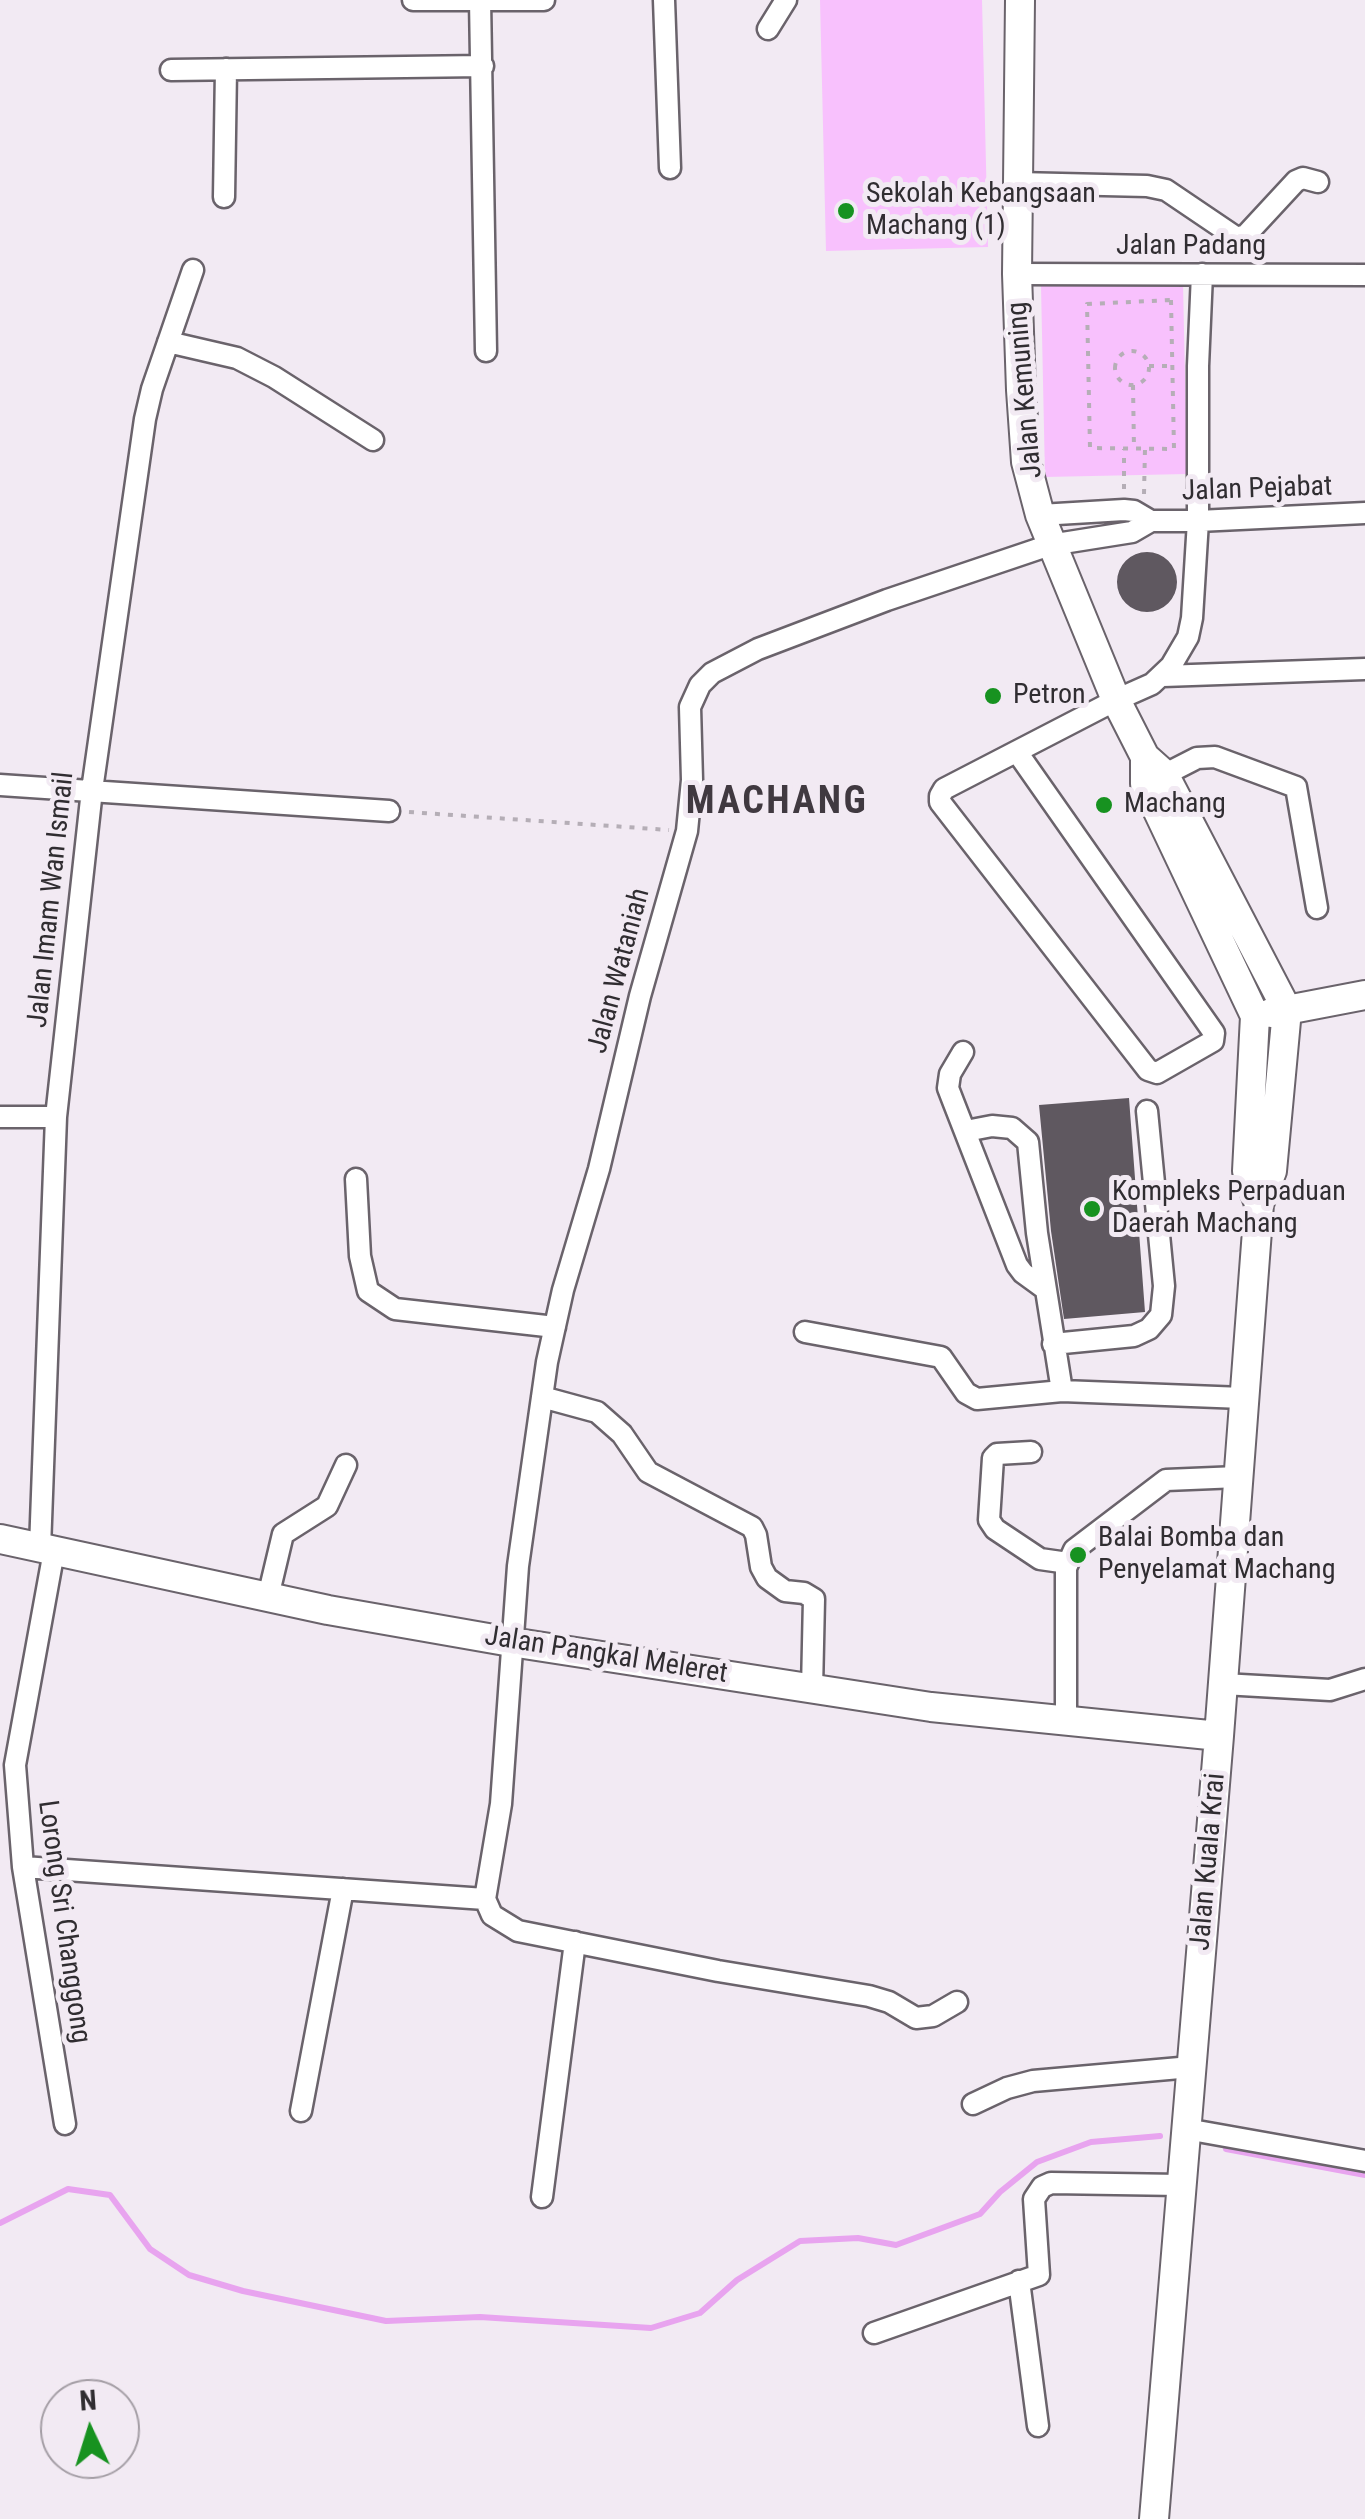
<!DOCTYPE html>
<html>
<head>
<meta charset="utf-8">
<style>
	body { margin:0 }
	#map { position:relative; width:1365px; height:2519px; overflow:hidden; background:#f2eaf3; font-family:"Roboto Condensed",sans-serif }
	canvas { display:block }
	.north { position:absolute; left:40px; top:2379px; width:100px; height:100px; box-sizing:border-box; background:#f2eaf3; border:2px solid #a49ea5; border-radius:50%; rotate:356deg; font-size:28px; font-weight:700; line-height:40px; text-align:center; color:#302d31 }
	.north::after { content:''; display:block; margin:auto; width:35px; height:45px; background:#179220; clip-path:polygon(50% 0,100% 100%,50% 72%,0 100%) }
</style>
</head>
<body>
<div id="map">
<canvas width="1365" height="2519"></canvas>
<div class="north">N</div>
</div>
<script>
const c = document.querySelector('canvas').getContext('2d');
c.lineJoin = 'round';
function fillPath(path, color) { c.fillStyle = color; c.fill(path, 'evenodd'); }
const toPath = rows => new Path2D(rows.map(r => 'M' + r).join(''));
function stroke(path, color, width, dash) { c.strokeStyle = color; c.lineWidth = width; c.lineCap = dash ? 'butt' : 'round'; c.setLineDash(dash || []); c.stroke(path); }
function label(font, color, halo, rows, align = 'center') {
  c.font = font + ' "Roboto Condensed",sans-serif'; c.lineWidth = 10; c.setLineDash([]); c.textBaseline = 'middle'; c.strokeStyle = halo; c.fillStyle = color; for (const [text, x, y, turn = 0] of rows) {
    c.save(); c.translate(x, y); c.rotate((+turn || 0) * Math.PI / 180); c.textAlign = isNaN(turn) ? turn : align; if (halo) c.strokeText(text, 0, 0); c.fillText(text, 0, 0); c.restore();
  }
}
const green = toPath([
	[820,0,982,0,988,247,826,251],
	[1183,283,1187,474,1045,477,1041,286]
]);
const stream = toPath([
	[1226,2149,1365,2175],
	[0,2223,68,2189,110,2195,150,2249,189,2275,243,2291,386,2321,480,2317,651,2328,700,2313,737,2280,800,2241,858,2238,896,2245,980,2214,1000,2192,1037,2162,1091,2142,1160,2136]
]);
const building = toPath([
	'1117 582a30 30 0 1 1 60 0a30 30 0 1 1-60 0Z',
	[1129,1098,1145,1312,1064,1319,1051,1231,1039,1105]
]);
const path = toPath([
	[1171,300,1174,449,1090,448,1087,304,1171,300],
	'1115 368a17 17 0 1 1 34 0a17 17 0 1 1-34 0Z',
	[1149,366,1174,366],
	[1133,385,1134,449],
	[1124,489,1124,449],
	[1144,494,1145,449],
	[409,812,669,830]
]);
const minor = toPath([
	[413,0,544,0],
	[480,0,486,351],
	[664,0,670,168],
	[768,29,786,0],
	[171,70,483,66],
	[1018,183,1147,186,1166,190,1237,238,1246,235,1296,181,1303,178,1318,182],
	[224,197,226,69],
	[1017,274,1365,275],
	[168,342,237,358,274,377,373,440],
	[1040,515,1124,510,1134,511,1151,521,1198,521,1365,513],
	[1163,676,1365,669],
	[1017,752,1214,1033,1213,1041,1157,1073,1148,1070,940,802,940,796,944,789,1116,700,1152,684,1171,666,1188,637,1192,618,1198,521,1198,366,1202,274],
	[1152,781,1197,758,1215,757,1296,787,1317,908],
	[0,785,389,811],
	[963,1052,950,1074,948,1088,953,1101,1017,1265,1023,1273,1045,1289],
	[0,1117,56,1117],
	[966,1131,992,1126,1012,1128,1028,1142,1037,1233,1062,1391],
	[356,1179,360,1256,368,1291,395,1309,555,1327],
	[805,1332,941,1357,966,1393,977,1399,1062,1391,1243,1398],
	[1053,1344,1134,1336,1149,1329,1161,1315,1164,1286,1147,1111],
	[542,1397,597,1412,622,1434,648,1472,752,1527,756,1535,761,1567,767,1578,785,1591,804,1593,814,1599,812,1689],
	[1031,1452,997,1454,993,1458,989,1520,995,1529,1040,1559,1068,1563],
	[40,1548,56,1117,92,790,145,419,152,389,193,270],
	[54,1551,15,1765,23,1867,65,2124],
	[268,1597,283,1534,327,1506,346,1465],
	[1223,1684,1330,1690,1365,1679],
	[1066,1722,1066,1568,1074,1550,1166,1480,1238,1477],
	[23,1867,485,1899],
	[957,2002,933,2016,916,2018,889,2002,869,1996,718,1971,518,1931,492,1915,485,1899,501,1804,518,1566,547,1362,563,1290,599,1169,640,996,687,831,692,780,690,707,700,685,712,673,758,649,887,600,1050,545,1132,532,1151,521],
	[973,2104,1007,2088,1033,2081,1191,2067],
	[301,2111,343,1889],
	[1186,2129,1365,2161],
	[542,2197,575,1942],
	[1019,2281,1038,2426],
	[874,2333,1039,2275,1034,2199,1042,2187,1051,2183,1180,2185]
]);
const major = toPath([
	[1020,0,1017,274,1021,390,1026,462,1040,515,1116,700,1145,757,1164,774,1287,1010],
	[1145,757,1145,784,1255,1016,1247,1171,1259,1204],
	[1271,1013,1365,995],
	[0,1539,328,1610,511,1642,931,1707,1219,1736],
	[1154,2519,1219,1736,1259,1204,1272,1171,1287,1010]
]);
const markers = [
	[846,211,10,"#179220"],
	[993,696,10,"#179220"],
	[1104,805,10,"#179220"],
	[1092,1209,10,"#179220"],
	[1078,1555,10,"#179220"]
];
const poiNames = [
	["Sekolah Kebangsaan",866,195],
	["Machang (1)",866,227],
	["Petron",1013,696],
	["Machang",1124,805],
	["Kompleks Perpaduan",1112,1193],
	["Daerah Machang",1112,1225],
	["Balai Bomba dan",1098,1539],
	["Penyelamat Machang",1098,1571]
];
const streetNames = [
	["Jalan Padang",1191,247],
	["Jalan Kemuning",1026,390,-95],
	["Jalan Pejabat",1257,490,-2],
	["Jalan Imam Wan Ismail",52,900,-84],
	["Jalan Wataniah",620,971,-75],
	["Jalan Pangkal Meleret",606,1656,9],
	["Jalan Kuala Krai",1209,1862,-85],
	["Lorong Sri Changgong",63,1922,82]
];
const districtNames = [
	["MACHANG",777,803]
];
fillPath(green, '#f8c1fd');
stroke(stream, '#e8a4ef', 6);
fillPath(building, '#5f5860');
stroke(minor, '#6a636b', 25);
stroke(major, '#6a636b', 32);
stroke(path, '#b5aeb6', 4, [5, 8]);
stroke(minor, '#fff', 20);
stroke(major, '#fff', 28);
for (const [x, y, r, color] of markers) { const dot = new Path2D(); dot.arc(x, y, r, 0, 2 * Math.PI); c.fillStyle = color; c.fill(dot); stroke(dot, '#f2eaf3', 4); }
label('28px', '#302d31', '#f2eaf3', poiNames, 'left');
label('28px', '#302d31', '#f2eaf3', streetNames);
c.letterSpacing = '2.5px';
label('bold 38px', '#403940', '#f2eaf3', districtNames);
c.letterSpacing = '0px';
</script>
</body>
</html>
